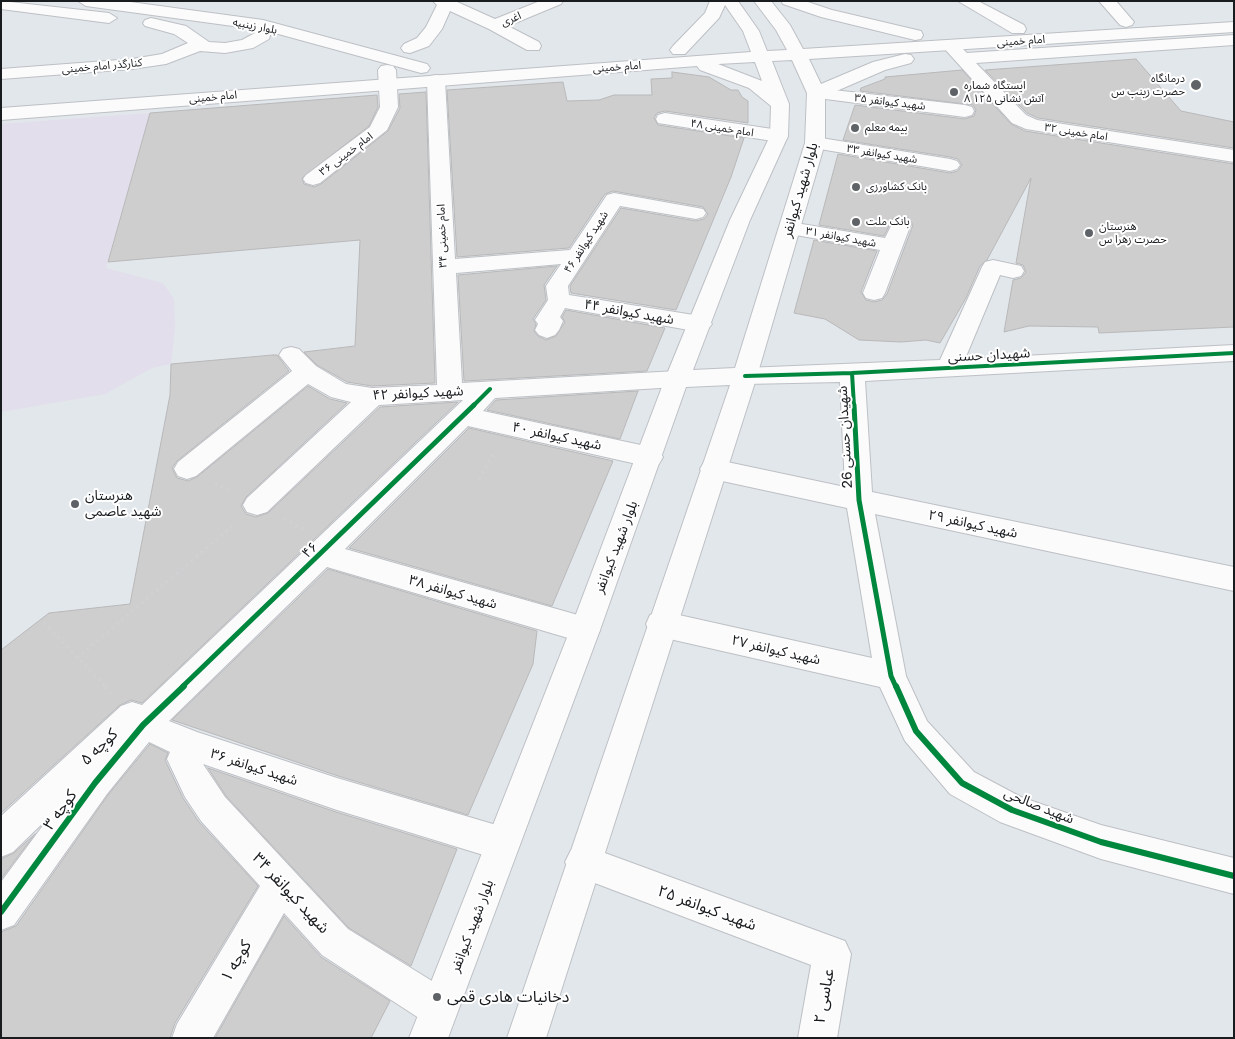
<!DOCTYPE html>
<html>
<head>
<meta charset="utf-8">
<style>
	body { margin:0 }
	#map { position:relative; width:1235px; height:1039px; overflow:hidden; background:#e2e7ec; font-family:"Golos Text",sans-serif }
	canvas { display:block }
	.frame { position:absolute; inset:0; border:2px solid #191c1f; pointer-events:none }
</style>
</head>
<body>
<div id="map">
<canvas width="1235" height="1039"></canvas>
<div class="frame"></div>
</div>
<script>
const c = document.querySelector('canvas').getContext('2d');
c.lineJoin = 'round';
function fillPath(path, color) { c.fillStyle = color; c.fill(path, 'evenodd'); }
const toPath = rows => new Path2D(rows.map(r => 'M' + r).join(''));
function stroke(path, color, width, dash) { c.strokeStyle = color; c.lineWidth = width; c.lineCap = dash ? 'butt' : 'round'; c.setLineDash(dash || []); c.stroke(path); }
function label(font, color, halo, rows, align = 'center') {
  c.font = font + ' "Golos Text","Noto Sans Arabic",sans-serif'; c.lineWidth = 4; c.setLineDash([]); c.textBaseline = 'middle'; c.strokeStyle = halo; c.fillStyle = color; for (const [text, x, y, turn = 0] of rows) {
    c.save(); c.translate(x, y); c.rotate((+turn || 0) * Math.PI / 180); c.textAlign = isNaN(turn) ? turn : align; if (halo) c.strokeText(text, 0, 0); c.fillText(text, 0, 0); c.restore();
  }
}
const commercial = toPath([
	[150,113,106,268,163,283,174,299,175,327,171,364,152,368,105,394,1,412,1,124]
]);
const building = toPath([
	[1136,59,1181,111,1234,122,1234,148,1038,118,1027,113,985,70,1136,59],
	[962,70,1011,124,1025,131,1234,164,1234,327,1099,333,1098,327,1029,326,1004,332,1013,280,1021,278,1026,272,1023,265,1016,263,1031,178,987,260,980,266,966,298,940,343,926,340,901,342,859,340,825,319,794,313,814,240,877,251,861,292,866,300,874,302,882,300,887,294,913,225,909,218,902,216,893,218,884,236,819,225,838,154,950,173,958,171,962,165,958,159,950,157,843,140,855,105,965,119,974,116,976,110,973,105,860,91,861,88,885,79,885,77,962,70],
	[672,72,709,77,731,90,738,90,742,97,748,101,748,123,665,111,657,113,654,118,658,125,744,138,731,177,676,310,571,293,570,286,621,208,696,221,704,219,708,214,703,207,613,191,605,194,569,248,457,257,447,90,563,82,567,101,599,100,614,95,652,95,651,79,672,78,672,72],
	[426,92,435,383,372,386,347,382,317,365,304,352,355,346,360,240,108,262,150,113,377,95,378,107,369,126,302,178,304,184,314,187,321,184,388,131,400,108,399,94,426,92],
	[557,266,544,285,546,300,533,319,536,324,534,331,538,336,546,340,556,336,565,322,562,317,566,310,665,328,647,371,464,381,458,275,557,266],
	[273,355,277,355,289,371,177,461,172,468,177,478,188,481,197,477,308,386,330,399,347,403,246,497,241,506,246,514,256,517,268,513,380,407,458,402,142,703,131,700,120,705,1,813,1,650,49,613,130,604,170,395,171,364,273,355],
	[638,391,620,439,487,410,496,400,638,391],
	[469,428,613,461,552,606,349,548,469,428],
	[328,569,537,631,533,664,468,815,338,776,172,720,328,569],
	[150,744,168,753,165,760,183,798,199,822,258,886,175,1023,170,1038,1,1038,1,932,16,926,108,795,150,744],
	[208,768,336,812,457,849,411,966,349,928,226,796,208,768],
	[35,834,1,879,1,859,14,853,35,834],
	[284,916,321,957,390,1001,371,1038,215,1038,284,916]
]);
const pathFar1 = toPath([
	[479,479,495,451],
	[215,483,232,492],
	[284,519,303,529],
	[44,623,106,687],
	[77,658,236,523]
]);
const path = toPath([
	[105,686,111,693]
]);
const minor = toPath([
	[1,1,109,13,117,18,109,23,1,9,1,1],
	[78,1,123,1,263,20,427,64,430,68,427,72,421,73,271,32,269,39,253,48,225,53,200,51,166,64,132,69,1,79,1,69,132,59,162,54,188,43,174,34,145,26,143,23,145,20,151,18,186,26,209,42,225,43,242,40,255,33,255,29,86,6,78,1],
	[433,1,455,1,495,19,540,1,563,1,561,4,508,26,539,42,541,46,539,50,527,50,489,29,450,11,442,29,429,46,410,53,404,52,401,48,404,44,417,38,426,27,437,5,433,1],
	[958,1,978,1,1024,25,1026,29,1024,33,1012,33,958,1],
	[1099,1,1116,1,1134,22,1132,25,1126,27,1120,25,1099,1],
	[1234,35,1234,45,976,63,1026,115,1037,120,1234,150,1234,162,1026,129,1012,123,942,46,944,42,950,41,956,42,967,53,1234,35],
	[387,65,393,66,396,70,398,107,387,130,320,183,313,185,306,183,303,179,306,175,370,127,380,107,378,70,381,66,387,65],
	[436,75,442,76,445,80,455,259,570,250,607,195,614,193,703,209,706,213,703,217,696,219,620,206,568,286,569,295,700,316,708,319,712,324,708,329,700,332,565,308,560,317,563,321,559,330,555,335,547,338,539,335,535,330,538,324,535,320,548,300,546,286,561,264,456,273,462,383,677,371,686,373,689,379,686,385,677,387,495,398,483,411,650,447,659,450,663,457,659,464,650,467,468,426,345,549,585,617,596,621,600,630,596,639,585,643,327,567,169,721,197,732,337,778,503,827,515,832,520,844,515,856,503,861,337,810,203,764,225,797,348,929,453,994,458,1008,453,1022,439,1027,425,1022,322,955,284,913,213,1038,172,1038,177,1024,260,886,201,821,185,797,167,759,170,752,149,742,107,794,14,925,1,930,1,882,50,816,13,852,1,857,1,816,121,706,132,702,142,705,463,400,379,405,267,512,257,515,247,512,243,505,247,498,351,402,331,397,308,384,196,476,187,479,178,476,174,469,178,462,292,371,279,355,283,349,291,347,299,349,316,366,346,384,372,388,437,385,427,80,430,76,436,75],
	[816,88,965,105,972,107,974,111,972,115,965,117,810,97,807,93,810,89,816,88],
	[665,113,779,130,786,132,788,136,786,140,779,142,658,123,656,119,658,115,665,113],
	[815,137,950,159,957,161,960,165,957,169,950,171,808,147,805,143,808,139,815,137],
	[901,218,908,220,911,224,885,293,882,298,874,300,866,298,863,293,880,250,790,234,783,232,779,228,783,224,790,222,885,238,894,220,901,218],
	[993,260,1021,266,1024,271,1021,276,1013,278,1000,275,965,359,1234,345,1234,361,865,381,872,492,1234,567,1234,591,875,514,906,676,927,721,974,772,1021,797,1101,825,1234,858,1234,894,1101,859,1000,822,950,794,905,741,880,687,661,637,650,633,646,624,650,615,661,611,872,658,847,508,713,479,704,476,700,469,704,462,713,459,845,487,840,382,745,384,736,382,733,376,736,370,745,368,940,360,982,267,985,262,993,260],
	[583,845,845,941,851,954,837,1038,798,1038,811,965,571,874,565,862,571,850,583,845]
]);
const major = toPath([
	[710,1,738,1,759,31,767,51,787,50,776,30,754,1,771,1,790,25,803,49,1234,22,1234,32,809,59,821,84,873,62,905,54,911,55,914,59,911,63,885,70,825,96,825,143,757,376,546,1038,507,1038,730,385,686,387,600,630,448,1038,409,1038,570,630,665,379,730,220,770,136,771,106,749,88,700,70,697,66,1,120,1,108,751,52,743,31,725,5,719,18,685,54,673,54,670,50,673,46,705,13,710,1],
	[792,60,807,93,805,143,735,368,693,370,750,220,788,136,789,104,772,61,792,60],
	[755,62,762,81,718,64,755,62],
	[781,1,805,1,832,10,921,31,923,35,921,39,915,40,821,17,783,4,781,1]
]);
const cyclewayFar2 = toPath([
	[852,373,854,406],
	[745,376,852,373,1234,353],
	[473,406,490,389]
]);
const cyclewayFar1 = toPath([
	[854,405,859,500,891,676,896,687],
	[182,687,474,405]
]);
const cycleway = toPath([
	[896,686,916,731,962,783,1012,810,1101,842,1234,876],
	[1,912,95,783,143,725,184,686]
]);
const markers = [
	[1196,85,6,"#5f6367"],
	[954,92,5,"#5f6367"],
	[855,128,5,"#5f6367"],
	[856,187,5,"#5f6367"],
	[856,222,5,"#5f6367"],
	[1089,233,5,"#5f6367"],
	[75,504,5,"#5f6367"],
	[437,997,5,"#5f6367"]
];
const farStreetnames = [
	["اغری",511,19,-22],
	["بلوار زینبیه",255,26,11],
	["امام خمینی",1021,41,-4],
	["کنارگذر امام خمینی",102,66,-5],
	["امام خمینی",617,67,-4],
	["امام خمینی",213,97,-5],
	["شهید کیوانفر ۳۵",890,102,7],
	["امام خمینی ۴۸",722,128,9],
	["امام خمینی ۳۲",1076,132,9],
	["امام خمینی ۳۶",346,154,-37],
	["شهید کیوانفر ۳۳",882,154,9],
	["امام خمینی ۳۴",442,236,-92],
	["شهید کیوانفر ۳۱",841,237,10],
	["شهید کیوانفر ۴۶",586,242,-57]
];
const farPoinames = [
	["درمانگاه",1185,79,"right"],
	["حضرت زینب س",1185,92,"right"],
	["ایستگاه شماره",964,86],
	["۸ آتش نشانی ۱۲۵",964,99],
	["بیمه معلم",865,128],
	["بانک کشاورزی",866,187],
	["بانک ملت",866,222],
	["هنرستان",1099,227],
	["حضرت زهرا س",1099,240]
];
const streetNames = [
	["بلوار شهید کیوانفر",800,190,-74],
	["شهید کیوانفر ۴۴",629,312,10],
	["شهیدان حسنی",989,355,-3],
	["شهید کیوانفر ۴۲",418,393,-3],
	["شهید کیوانفر ۴۰",557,436,12],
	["شهیدان حسنی 26",845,437,-93],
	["شهید کیوانفر ۲۹",973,524,12],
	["بلوار شهید کیوانفر",616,547,-69],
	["۴۶",310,550,-44],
	["شهید کیوانفر ۳۸",453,592,16],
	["شهید کیوانفر ۲۷",776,650,13],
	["شهید کیوانفر ۳۶",254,767,18],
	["شهید صالحی",1039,806,22],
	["بلوار شهید کیوانفر",472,926,-69]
];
const poiNames = [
	["هنرستان",85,496],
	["شهید عاصمی",85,512]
];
const nearStreetnames = [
	["کوچه ۵",99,747,-44],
	["کوچه ۳",60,810,-54],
	["شهید کیوانفر ۳۴",291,893,47],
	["شهید کیوانفر ۲۵",707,908,20],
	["کوچه ۱",236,961,-60],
	["عباسی ۲",824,996,-80]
];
const nearPoinames = [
	["دخانیات هادی قمی",447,997]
];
fillPath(commercial, '#e2deeb');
fillPath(building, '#cececf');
stroke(building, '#b8b8b9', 1);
stroke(minor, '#bdc0c4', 2);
stroke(major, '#bdc0c4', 2);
stroke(pathFar1, '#cfd1d2', 3, [2.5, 4]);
stroke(path, '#cfd1d2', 4, [3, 5]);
fillPath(minor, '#fbfbfc');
fillPath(major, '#fbfbfc');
stroke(cyclewayFar2, '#00873e', 4);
stroke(cyclewayFar1, '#00873e', 5);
stroke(cycleway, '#00873e', 6);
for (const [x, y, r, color] of markers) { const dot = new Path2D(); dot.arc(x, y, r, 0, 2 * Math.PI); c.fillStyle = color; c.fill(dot); stroke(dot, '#fff', 2); }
label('11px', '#191c1f', '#fff', farStreetnames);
label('11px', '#191c1f', '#fff', farPoinames, 'left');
label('14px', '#191c1f', '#fff', streetNames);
label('14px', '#191c1f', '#fff', poiNames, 'left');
label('16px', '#191c1f', '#fff', nearStreetnames);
label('16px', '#191c1f', '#fff', nearPoinames, 'left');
</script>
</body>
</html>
